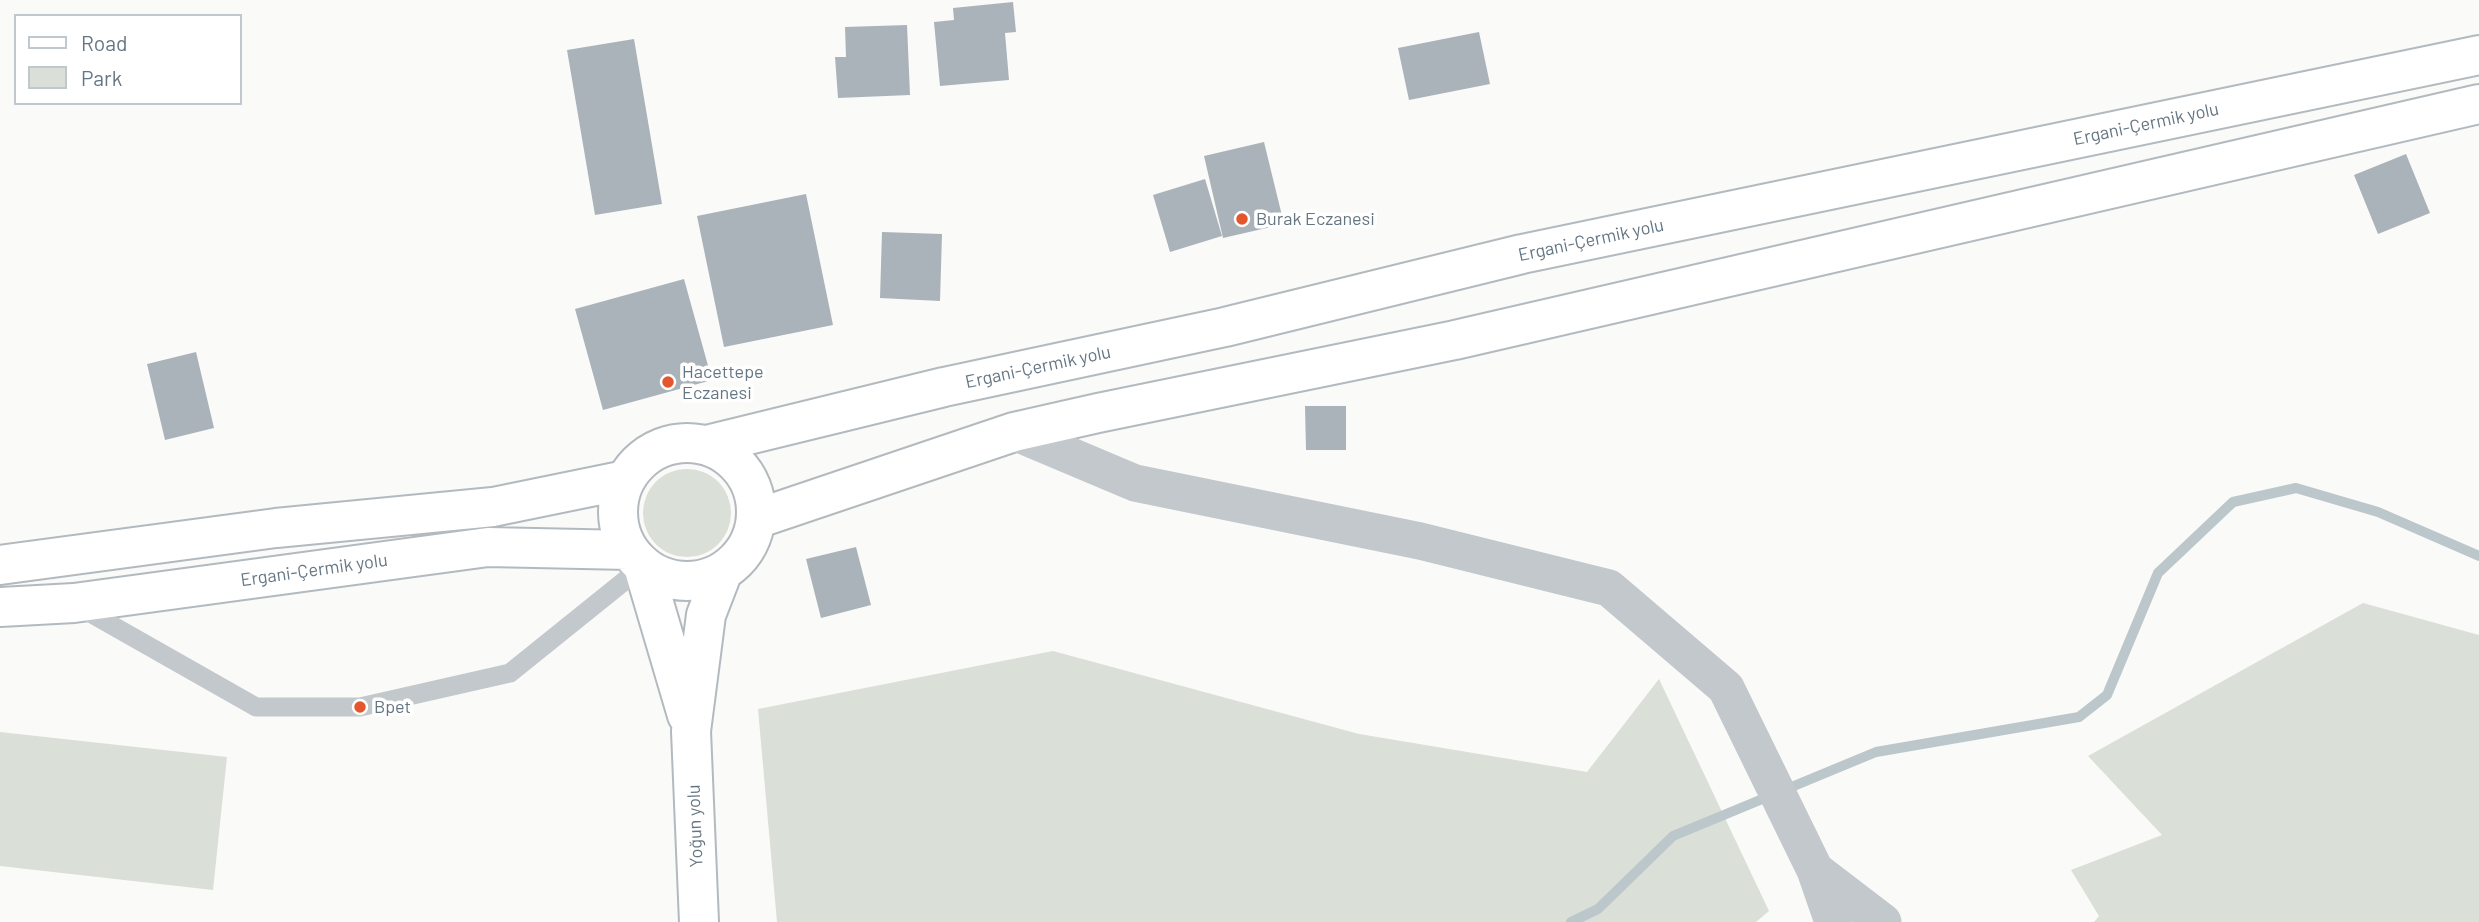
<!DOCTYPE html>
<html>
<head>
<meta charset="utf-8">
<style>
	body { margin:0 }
	#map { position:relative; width:2479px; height:922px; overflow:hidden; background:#fafaf8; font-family:Barlow,sans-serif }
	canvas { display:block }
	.legend { position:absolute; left:14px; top:14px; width:228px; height:91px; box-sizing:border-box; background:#fff; border:2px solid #c1c8cd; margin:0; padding:9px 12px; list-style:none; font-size:21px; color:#657683 }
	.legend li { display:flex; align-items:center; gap:14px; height:35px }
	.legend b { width:35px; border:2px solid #c1c8cd }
</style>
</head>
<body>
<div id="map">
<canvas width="2479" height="922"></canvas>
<ul class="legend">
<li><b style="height:9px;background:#fff"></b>Road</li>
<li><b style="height:19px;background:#dadfd7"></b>Park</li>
</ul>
</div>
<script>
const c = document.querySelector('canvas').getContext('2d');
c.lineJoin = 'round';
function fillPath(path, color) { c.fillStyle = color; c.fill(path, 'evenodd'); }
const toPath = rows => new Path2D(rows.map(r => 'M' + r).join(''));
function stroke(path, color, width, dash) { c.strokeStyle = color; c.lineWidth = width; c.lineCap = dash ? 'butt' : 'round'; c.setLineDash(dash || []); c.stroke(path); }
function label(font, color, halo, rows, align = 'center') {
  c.font = font + ' Barlow,sans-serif'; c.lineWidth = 7; c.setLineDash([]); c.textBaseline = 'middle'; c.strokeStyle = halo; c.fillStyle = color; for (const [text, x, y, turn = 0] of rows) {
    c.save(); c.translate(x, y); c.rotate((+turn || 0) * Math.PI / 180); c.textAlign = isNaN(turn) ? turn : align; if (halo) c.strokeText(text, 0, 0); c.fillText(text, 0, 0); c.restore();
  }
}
const green = toPath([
	'643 513a44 44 0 1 1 88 0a44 44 0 1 1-88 0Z',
	[2363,603,2479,635,2479,922,2094,922,2099,916,2071,870,2162,835,2088,756],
	[1053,651,1359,734,1587,772,1659,679,1769,911,1756,922,777,922,758,709],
	[0,732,227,757,213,890,0,866]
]);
const stream = toPath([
	[1571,922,1598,909,1673,836,1876,752,2079,717,2107,695,2158,573,2233,502,2296,488,2378,512,2479,556]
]);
const building = toPath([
	[1013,2,1016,32,1005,33,1009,80,940,86,934,22,954,20,953,8],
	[907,25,910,95,838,98,835,57,846,57,845,27],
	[1479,32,1490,84,1409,100,1398,48],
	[634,39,662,204,595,215,567,50],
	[1264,142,1284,224,1223,238,1204,156],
	[2406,154,2430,213,2378,234,2354,175],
	[1205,179,1222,236,1170,252,1153,195],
	[806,194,833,325,724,347,697,216],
	[882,232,942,234,940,301,880,298],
	[684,279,712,380,603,410,575,309],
	[196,352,214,428,165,440,147,364],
	[1305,406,1346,406,1346,450,1306,450],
	[856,547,871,605,821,618,806,559]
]);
const lane = toPath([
	[78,606,256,707,360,707,510,673,643,566]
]);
const street = toPath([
	[1014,432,1135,483,1420,541,1609,588,1726,688,1815,870,1883,922],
	[1815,870,1833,922]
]);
const secondary = toPath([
	'618 512a69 69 0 1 1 138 0a69 69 0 1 1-138 0Z',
	[707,445,944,387,1225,327,1522,254,2479,55],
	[756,519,1014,432,1098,413,1455,340,2479,104],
	[0,565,276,528,493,507,625,480],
	[643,566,687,715],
	[0,607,74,603,488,547,629,550],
	[699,922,691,731,706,615,723,571]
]);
const markers = [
	[1242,219,7,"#e4572e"],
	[668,382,7,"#e4572e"],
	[360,707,7,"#e4572e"]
];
const streetNames = [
	["Ergani-Çermik yolu",2146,124,-12],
	["Ergani-Çermik yolu",1591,240,-12],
	["Ergani-Çermik yolu",1038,367,-12],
	["Ergani-Çermik yolu",314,570,-8],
	["Yoğun yolu",695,826,-92]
];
const poiNames = [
	["Burak Eczanesi",1256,219],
	["Hacettepe",682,372],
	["Eczanesi",682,393],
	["Bpet",374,707]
];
fillPath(green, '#dadfd7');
stroke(stream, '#bbc7cb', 10);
fillPath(building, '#aab3b9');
stroke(secondary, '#b3babf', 42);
stroke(lane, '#c3c8cc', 19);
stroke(street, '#c3c8cc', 37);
stroke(secondary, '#fff', 38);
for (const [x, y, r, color] of markers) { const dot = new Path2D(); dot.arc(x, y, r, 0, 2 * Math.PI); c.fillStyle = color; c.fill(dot); stroke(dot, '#fff', 2.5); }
label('18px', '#657683', '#fff', streetNames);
label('18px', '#657683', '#fff', poiNames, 'left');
</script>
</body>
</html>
